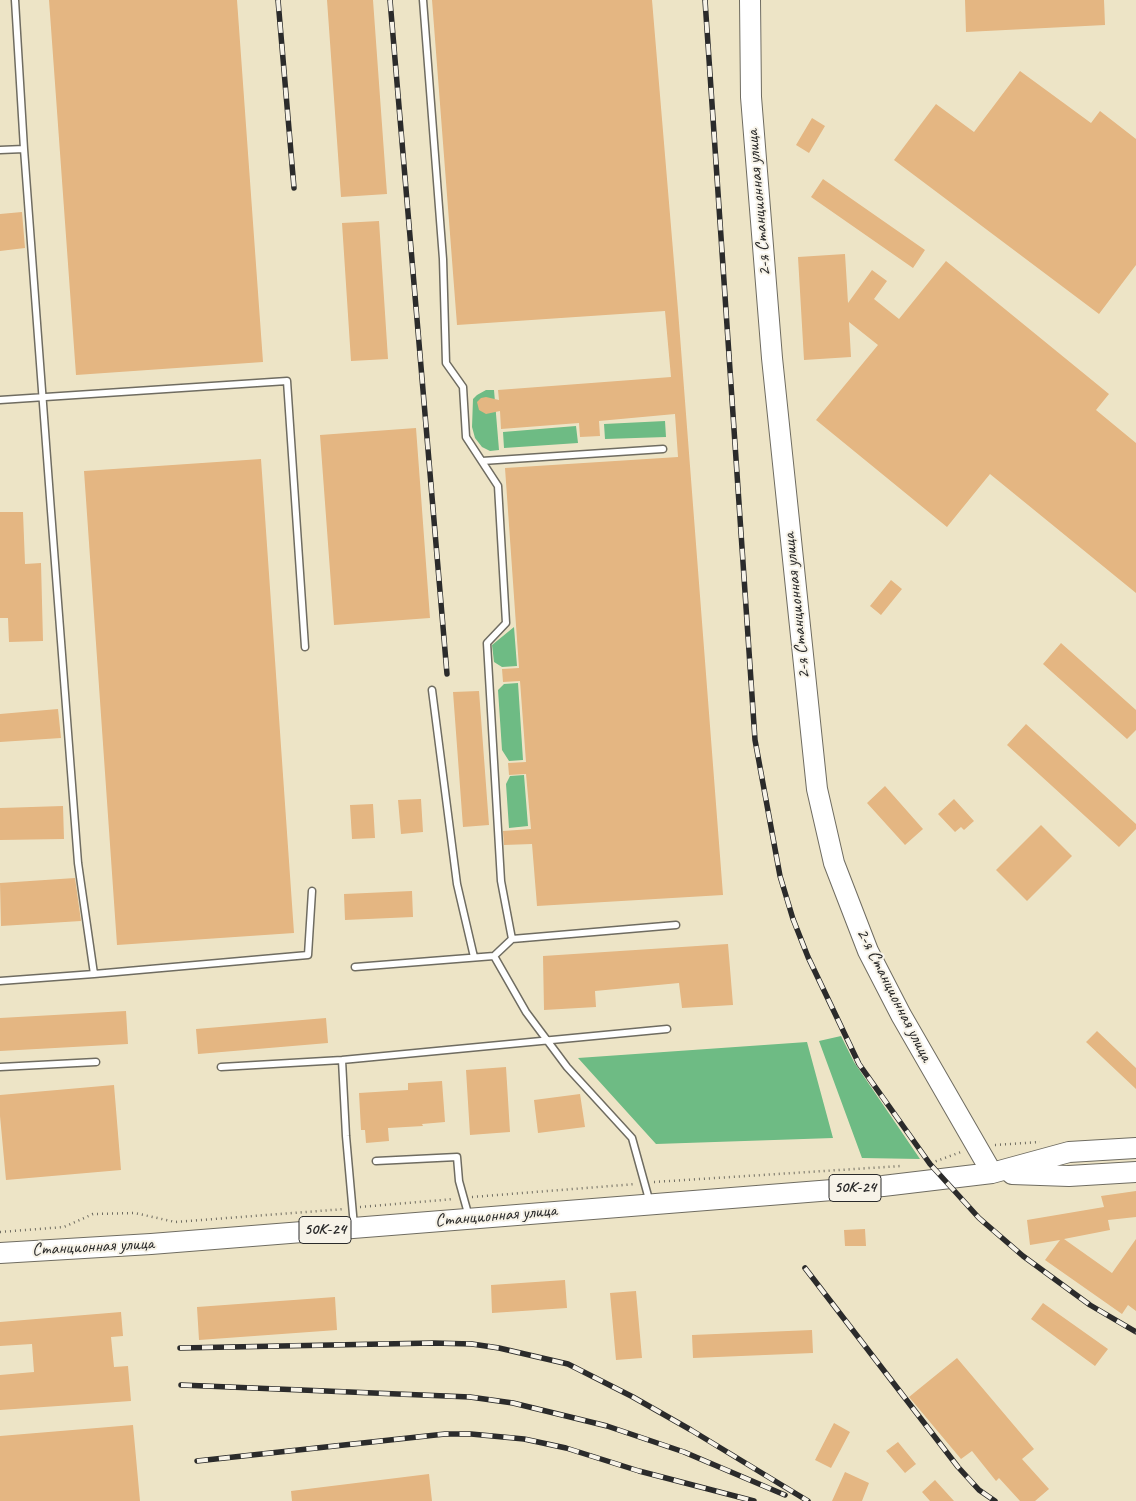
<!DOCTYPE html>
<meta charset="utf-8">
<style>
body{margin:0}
canvas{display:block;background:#ede4c6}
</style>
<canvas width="1136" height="1501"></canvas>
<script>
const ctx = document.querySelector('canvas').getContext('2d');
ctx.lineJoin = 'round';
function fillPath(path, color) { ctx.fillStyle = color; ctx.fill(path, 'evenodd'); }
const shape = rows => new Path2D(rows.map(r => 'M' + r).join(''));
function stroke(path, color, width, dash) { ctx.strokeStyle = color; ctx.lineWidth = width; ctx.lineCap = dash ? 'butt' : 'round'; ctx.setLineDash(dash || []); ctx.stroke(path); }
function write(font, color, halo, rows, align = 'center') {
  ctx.font = font + ' Caveat,sans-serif'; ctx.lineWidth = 4; ctx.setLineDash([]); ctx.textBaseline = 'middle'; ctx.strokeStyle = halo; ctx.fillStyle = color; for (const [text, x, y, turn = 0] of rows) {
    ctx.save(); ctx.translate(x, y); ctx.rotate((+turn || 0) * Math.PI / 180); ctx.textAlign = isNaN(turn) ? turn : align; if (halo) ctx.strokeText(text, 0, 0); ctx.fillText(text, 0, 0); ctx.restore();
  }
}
fillPath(shape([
 [486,390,494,390,499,450,490,451,482,447,475,438,472,427,473,399,477,395],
 [665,421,666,437,605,439,604,424],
 [576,426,578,443,504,448,503,432],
 [514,627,517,666,502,667,494,662,492,645],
 [518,683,523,760,509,761,502,750,498,690,504,684],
 [524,775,528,826,509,828,506,784,510,776],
 [841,1036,854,1062,920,1159,862,1158,819,1041],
 [807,1042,833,1138,656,1144,578,1058]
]), '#6ebb84');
fillPath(shape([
 [49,0,237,0,263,362,76,375],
 [327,0,373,0,387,194,341,197],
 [432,0,652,0,678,310,723,895,537,906,532,844,504,845,503,831,531,829,526,774,509,775,508,763,526,762,520,681,503,682,502,669,519,668,505,468,678,457,675,414,599,421,600,436,580,437,579,423,501,429,500,411,486,414,479,410,477,402,481,398,486,397,499,400,498,390,671,377,665,311,457,325],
 [965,0,1104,0,1105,25,966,32],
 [1020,71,1091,123,1100,111,1136,139,1136,265,1099,314,894,160,936,104,974,132],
 [812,118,825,126,809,153,796,145],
 [823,179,925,250,913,268,811,197],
 [22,212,25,248,0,251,0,214],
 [379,221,388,359,351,361,342,223],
 [845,254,848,303,872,270,887,281,874,299,899,319,946,261,1109,394,1096,410,1136,443,1136,593,990,474,947,527,816,420,878,345,849,322,851,357,804,360,798,257],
 [416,428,430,618,334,625,320,435],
 [261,459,294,933,117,945,84,471],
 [0,512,23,512,25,564,41,563,43,641,9,642,8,618,0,618],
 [891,580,902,589,881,615,870,606],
 [1061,643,1136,710,1136,730,1127,739,1043,664],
 [479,691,489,825,463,827,453,692],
 [58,709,61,738,0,742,0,714],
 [1026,724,1136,824,1136,829,1119,847,1007,745],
 [885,786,923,829,905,845,867,803],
 [421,799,423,832,401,834,398,800],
 [954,799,974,821,964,830,961,827,955,832,938,814],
 [373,804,375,838,352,839,350,805],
 [63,806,64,839,0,840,0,808],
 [1041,825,1072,856,1027,901,996,870],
 [75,878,81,921,1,926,0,883],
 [412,891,413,917,345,920,344,894],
 [728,944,733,1005,682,1008,679,983,595,991,596,1007,544,1010,543,956],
 [126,1011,128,1044,0,1051,0,1018],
 [326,1018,328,1043,198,1054,196,1029],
 [1097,1031,1136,1068,1136,1089,1086,1042],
 [506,1067,510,1132,470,1135,466,1070],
 [442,1081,445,1122,422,1124,423,1126,388,1128,389,1141,366,1143,365,1130,361,1130,359,1093,408,1090,408,1083],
 [114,1085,121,1170,6,1180,0,1116,0,1095],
 [580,1094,585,1127,538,1133,534,1100],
 [1136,1191,1136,1217,1108,1220,1110,1230,1064,1239,1112,1273,1136,1239,1136,1311,1128,1305,1122,1314,1045,1260,1060,1240,1030,1245,1027,1220,1104,1207,1101,1196],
 [865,1229,866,1246,845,1246,844,1230],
 [565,1280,567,1308,492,1313,491,1285],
 [636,1291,642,1358,616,1360,610,1293],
 [335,1297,337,1330,199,1340,197,1307],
 [1043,1303,1108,1349,1095,1366,1031,1319],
 [121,1312,123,1336,111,1337,114,1367,128,1366,131,1401,0,1410,0,1375,34,1372,32,1344,0,1346,0,1322],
 [812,1330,813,1353,693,1358,692,1335],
 [957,1358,1034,1449,1022,1459,1049,1489,1035,1501,1020,1501,999,1478,996,1481,972,1451,961,1459,909,1397],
 [834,1423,850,1432,831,1468,815,1460],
 [133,1425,140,1501,0,1501,0,1436],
 [898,1442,916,1464,905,1473,886,1451],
 [845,1472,869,1483,862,1501,832,1501],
 [429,1474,432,1501,292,1501,291,1491],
 [935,1480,954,1501,930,1501,922,1492]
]), '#e4b682');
const lane = shape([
 [15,0,24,149,51,511,78,863,94,974],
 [423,0,443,259,446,363,463,387,466,437,498,486,506,623,487,643,501,881,512,939],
 [0,150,24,149],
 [0,400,287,381,305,647],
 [482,461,663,449],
 [432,690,457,884,474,957],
 [355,967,494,956],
 [0,981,94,974,308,955,312,891],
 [342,1060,346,1136,354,1226],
 [0,1067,96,1062],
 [221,1067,342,1060,667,1029],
 [376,1161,457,1157,459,1181,469,1217],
 [650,1203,632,1138,567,1067,526,1012,494,956,512,939,676,925]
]);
const primary = shape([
 [750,0,751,97,772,358,817,789,834,863,868,951,901,1015,992,1173],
 [1012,1174,1069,1176,1136,1172],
 [0,1253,151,1244,883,1186,992,1173,1069,1152,1136,1148]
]);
stroke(lane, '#6f6c61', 9);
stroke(primary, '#6f6c61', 22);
stroke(shape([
 [995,1145,1040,1142],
 [931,1163,961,1152],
 [654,1182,901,1166],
 [472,1197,636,1184],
 [360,1207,454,1199],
 [0,1232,64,1227,93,1214,135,1213,175,1222,345,1209]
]), '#6f6c61', 2.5, [1, 4]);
stroke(lane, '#fff', 6);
stroke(primary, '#fff', 20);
const rail = shape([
 [278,0,294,188],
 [390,0,447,674],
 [705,0,755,740,780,876,793,919,808,957,859,1064,930,1164,979,1218,1023,1256,1090,1305,1136,1332],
 [805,1268,958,1467,979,1490,995,1501],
 [180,1348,433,1343,472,1344,499,1348,568,1364,633,1397,691,1430,808,1501],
 [181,1385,470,1397,513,1403,607,1426,684,1452,785,1495],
 [197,1461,445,1434,471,1434,524,1439,566,1448,639,1471,754,1501]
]);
stroke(rail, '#2b2b2b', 5.5);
stroke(rail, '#f7f3e8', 4, [11]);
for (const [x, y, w] of [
 [855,1188,52],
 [325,1230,52]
]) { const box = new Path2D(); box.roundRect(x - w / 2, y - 13.5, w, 27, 4); ctx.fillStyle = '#f7f3e8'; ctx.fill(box); stroke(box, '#2b2b2b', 1); }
write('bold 16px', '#2b2b2b', null, [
 ["50К-24",855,1188],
 ["50К-24",325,1230]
]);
write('18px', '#2b2b2b', '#f7f3e8', [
 ["2-я Станционная улица",759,203,-95],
 ["2-я Станционная улица",797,606,-96],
 ["2-я Станционная улица",894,995,63],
 ["Станционная улица",496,1216,-5],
 ["Станционная улица",93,1247,-3]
]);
</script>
